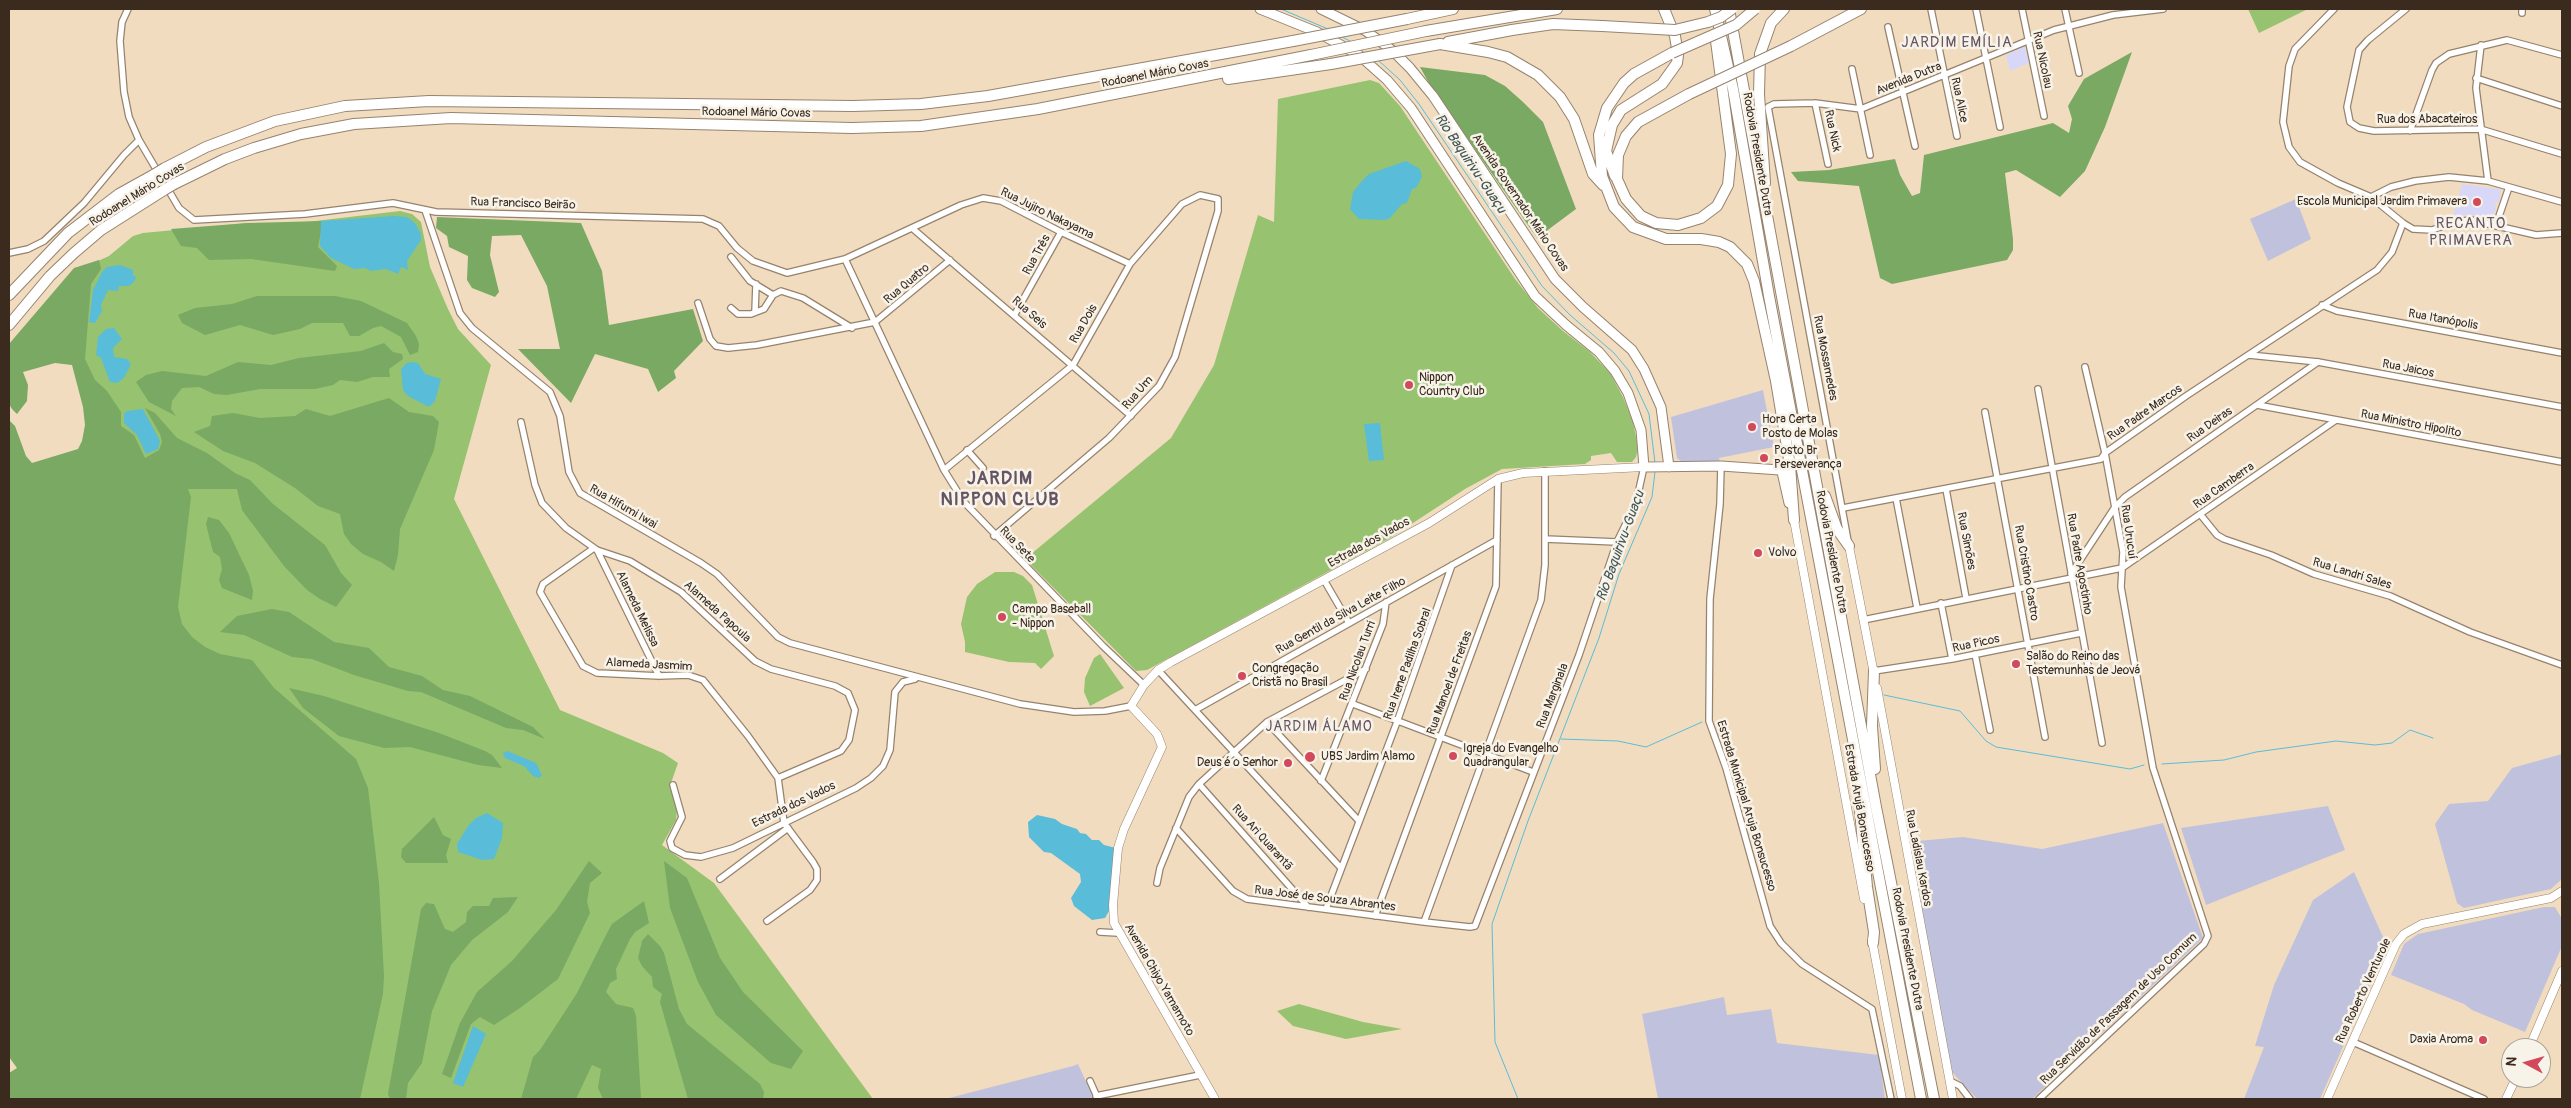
<!DOCTYPE html>
<meta charset="utf-8">
<style>
body{margin:0}
#map{position:relative;width:2571px;height:1108px;overflow:hidden;background:#f2dcbf;font-family:Pangolin,sans-serif}
canvas{display:block}
.frame{position:absolute;inset:0;border:10px solid #3b2a1e;pointer-events:none}
.north{position:absolute;left:2501px;top:1038px;width:50px;height:50px;box-sizing:border-box;background:#f7f3e8;border:1px solid #aca397;border-radius:50%;rotate:276deg;font-size:14px;font-weight:700;line-height:20px;text-align:center;color:#3b2a1e}
.north::after{content:'';display:block;margin:auto;width:18px;height:22px;background:#d1495b;clip-path:polygon(50% 0,100% 100%,50% 72%,0 100%)}
</style>
<div id="map">
<canvas width="2571" height="1108"></canvas>
<div class="frame"></div>
<div class="north">N</div>
</div>
<script>
const ctx = document.querySelector('canvas').getContext('2d');
ctx.lineJoin = 'round';
function fillPath(path, color) { ctx.fillStyle = color; ctx.fill(path, 'evenodd'); }
const shape = rows => new Path2D(rows.map(r => 'M' + r).join(''));
function stroke(path, color, width, dash) { ctx.strokeStyle = color; ctx.lineWidth = width; ctx.lineCap = dash ? 'butt' : 'round'; ctx.setLineDash(dash || []); ctx.stroke(path); }
function write(font, color, halo, rows, align = 'center') {
  ctx.font = font + ' Pangolin,sans-serif'; ctx.lineWidth = 5; ctx.setLineDash([]); ctx.textBaseline = 'middle'; ctx.strokeStyle = halo; ctx.fillStyle = color; for (const [text, x, y, turn = 0] of rows) {
    ctx.save(); ctx.translate(x, y); ctx.rotate((+turn || 0) * Math.PI / 180); ctx.textAlign = isNaN(turn) ? turn : align; if (halo) ctx.strokeText(text, 0, 0); ctx.fillText(text, 0, 0); ctx.restore();
  }
}
fillPath(shape([
 [2025,46,2029,63,2010,71,2006,55],
 [2462,184,2499,189,2501,191,2499,202,2495,202,2496,210,2493,216,2490,217,2465,215,2452,219]
]), '#d9d7f8');
fillPath(shape([
 [2296,199,2311,239,2268,261,2250,219],
 [1763,390,1774,447,1719,458,1720,462,1682,462,1677,458,1671,417],
 [2562,754,2562,879,2551,889,2464,908,2457,903,2435,824,2449,804,2488,801,2512,768],
 [2328,806,2345,850,2206,905,2181,828],
 [2163,823,2203,938,2032,1099,1977,1099,1950,1070,1906,842,1963,837,2042,849],
 [2354,872,2387,946,2320,1099,2244,1099,2264,1047,2255,1046,2274,985,2313,900],
 [2544,907,2555,907,2562,919,2562,946,2525,1032,2472,1010,2464,1004,2391,975,2404,944,2418,934],
 [1724,997,1727,1015,1771,1009,1777,1043,1879,1055,1885,1099,1658,1099,1642,1014],
 [1078,1064,1094,1099,945,1099,1073,1066]
]), '#c0c2dd');
fillPath(shape([
 [2248,9,2308,9,2259,33],
 [1370,80,1379,83,1400,106,1515,279,1538,308,1563,331,1589,351,1610,373,1623,397,1633,422,1638,448,1636,457,1632,462,1617,462,1611,453,1591,456,1591,460,1585,464,1502,469,1465,489,1390,538,1147,670,1136,671,1025,559,1171,438,1214,365,1258,215,1274,222,1278,99],
 [400,211,412,214,421,222,430,267,448,309,458,329,491,365,454,499,560,710,663,753,678,763,670,786,677,810,676,820,662,845,714,883,873,1099,353,1099,78,354,80,269,109,256,133,236,143,233,248,223,298,223],
 [995,572,1014,572,1023,576,1032,585,1054,656,1041,669,1035,663,1009,662,965,652,965,642,961,624,967,597,977,584],
 [1100,654,1124,688,1090,706,1084,692,1085,678,1094,658],
 [1299,1004,1363,1022,1402,1029,1346,1039,1293,1026,1277,1011]
]), '#97c370');
fillPath(shape([
 [2132,52,2105,127,2085,171,2060,197,2016,170,2005,173,2013,239,2013,250,2007,260,1892,284,1880,278,1859,186,1798,181,1791,172,1829,170,1895,159,1900,175,1912,196,1920,193,1924,155,2053,123,2069,133,2072,119,2068,106,2084,79],
 [1420,67,1485,75,1505,86,1523,102,1543,122,1576,209,1537,238,1430,85],
 [437,217,581,223,602,271,609,325,693,309,703,341,674,371,676,378,658,392,648,369,595,354,571,403,518,349,560,349,547,286,521,235,492,236,490,255,499,292,495,297,472,288,467,280,468,256,449,247,447,236,436,228],
 [323,221,318,247,337,266,335,271,251,259,209,260,197,248,181,246,171,229,248,223],
 [99,260,101,269,91,284,85,359,95,380,107,391,121,412,121,426,134,435,145,458,159,450,162,442,160,434,145,408,155,413,177,438,207,453,235,473,250,480,273,504,325,545,341,573,352,585,336,607,320,599,307,590,284,566,242,510,237,489,188,489,191,497,178,607,182,624,192,637,205,647,220,654,252,660,274,688,356,759,368,788,379,883,384,976,383,994,360,1099,9,1099,9,1073,17,1068,9,1057,9,420,15,426,26,456,32,463,78,449,82,441,85,425,83,407,72,365,55,363,23,372,28,385,27,401,17,414,12,409,9,404,9,344,74,268],
 [257,296,335,296,361,301,407,323,416,336,419,344,418,352,410,355,401,337,381,326,373,328,359,336,350,336,343,323,312,323,300,329,273,335,240,325,205,335,182,323,178,315,195,308,232,304],
 [384,343,393,352,402,354,403,359,389,369,390,377,373,377,357,382,340,380,333,385,315,389,260,389,227,395,214,394,199,387,182,388,172,401,171,409,176,416,149,402,136,382,146,375,162,371,206,376,238,362,271,365,299,358,361,351],
 [389,398,409,412,433,416,439,422,434,450,400,529,398,555,394,571,381,562,363,554,351,544,344,534,340,514,318,506,295,488,255,463,223,451,194,432,210,426,212,416,233,413,260,418,295,416,306,409,330,416],
 [208,517,219,520,229,533,249,575,253,591,252,600,222,588,219,580,222,569,220,557,213,552,206,524],
 [272,609,289,612,334,642,369,648,389,667,422,676,443,690,470,696,533,727,545,739,523,730,506,728,421,692,408,691,354,675,312,659,292,657,244,635,220,632,237,616],
 [289,688,324,696,439,733,485,751,492,755,502,768,478,765,410,747,384,748,339,736,303,708],
 [434,817,443,835,451,839,446,855,448,863,406,863,401,857,402,849],
 [589,861,602,873,590,883,587,902,590,913,558,979,520,1008,494,1025,480,1017,471,1024,451,1078,442,1074,460,1023,477,992,512,961,556,910],
 [664,861,687,878,720,958,743,992,803,1051,791,1069,771,1063,716,1015,698,982,670,908],
 [518,897,508,912,472,940,451,965,432,1011,422,1063,408,1083,406,1099,390,1099,388,1094,421,909,426,903,434,904,445,929,453,932,466,922,467,912,473,906,489,906,493,898],
 [644,901,649,923,635,932,630,939,616,969,617,979,610,983,606,992,616,1004,633,1008,636,1016,641,1099,603,1099,598,1088,601,1069,592,1065,576,1099,521,1099,533,1057,540,1050,577,993,607,933,612,924],
 [648,934,660,946,664,953,679,1009,687,1024,760,1084,764,1092,763,1099,688,1099,660,1002,662,994,653,987,652,977,642,966,638,958,642,941]
]), '#79a962');
fillPath(shape([
 [1406,161,1420,169,1422,177,1416,188,1412,189,1407,203,1402,204,1390,218,1385,220,1359,219,1350,209,1353,192,1361,182,1369,174],
 [394,216,407,217,415,223,421,234,421,240,407,261,408,270,401,267,398,274,386,269,371,271,365,268,354,269,331,258,320,246,321,221],
 [120,265,133,270,133,275,136,277,135,281,129,286,119,286,118,291,108,290,101,305,102,311,95,323,89,322,93,290,102,272,107,267],
 [114,328,122,339,113,348,114,357,127,359,131,364,124,378,117,383,110,382,101,358,96,355,98,337,106,329],
 [413,362,418,363,425,374,441,379,435,401,429,407,408,396,403,390,401,369,407,363],
 [143,409,160,441,158,449,146,454,137,435,124,423,124,414,127,411],
 [1380,423,1384,460,1369,461,1364,424],
 [507,751,536,763,542,775,539,778,533,776,524,766,505,758,503,753],
 [487,813,503,823,502,838,494,859,482,860,458,852,457,844,468,826,476,818],
 [1037,815,1055,819,1062,824,1077,829,1080,833,1086,834,1092,840,1099,840,1104,845,1116,848,1109,911,1105,918,1092,920,1074,906,1071,898,1081,882,1080,874,1051,853,1044,852,1029,837,1028,822],
 [473,1026,486,1034,463,1087,453,1083]
]), '#59bcd8');
stroke(shape([
 [1281,9,1328,29],
 [1342,37,1352,42],
 [1378,60,1400,80,1419,104,1542,286,1570,315,1614,353,1629,371,1649,414,1655,463],
 [1884,695,1960,711,1986,741,1996,747,2130,769,2144,765],
 [1561,739,1618,741,1646,747,1702,722],
 [2162,764,2224,760,2256,752,2336,741,2375,745,2392,743,2410,730,2433,738],
 [1518,1099,1495,1042,1492,924,1528,821,1599,638,1619,574,1652,497,1655,472]
]), '#59bcd8', 1);
const street = shape([
 [128,9,122,22,120,41,124,92,129,117,139,140,179,208,194,220,305,214,393,203,436,212,703,219,719,226,737,248,753,261,787,273,845,259,961,205,983,198,1001,201,1061,232,1130,264],
 [1931,9,1957,136],
 [1976,9,2000,127],
 [2022,9,2044,116],
 [2065,9,2079,73],
 [2334,9,2295,49,2289,66,2283,122,2289,147,2300,162,2338,183,2371,197,2403,223,2413,229,2432,230,2455,222,2471,220,2536,235,2562,233],
 [2406,9,2368,40,2359,50,2347,107,2350,122,2359,128,2374,131,2480,129,2562,154],
 [2522,13,2522,9],
 [1888,27,1915,146],
 [2481,45,2476,88,2488,181],
 [1852,69,1870,155],
 [2476,78,2562,106],
 [1815,103,1828,164],
 [2410,131,2432,70,2436,63,2449,54,2507,40,2562,55],
 [2371,197,2391,187,2415,181,2449,177,2488,181,2562,202],
 [425,210,460,313,472,328,550,392,560,416,569,472,580,493,701,563,717,574,778,637,790,643,1020,704,1074,712,1105,711,1131,706],
 [2496,225,2509,187],
 [912,228,1131,416],
 [9,253,28,249,44,241,84,203,124,155,139,140],
 [731,257,750,281,773,295],
 [845,259,944,470,964,502,1103,646,1144,685],
 [698,303,710,339,716,346,728,348,757,345,875,322,950,260],
 [2322,305,2337,311,2562,353],
 [731,308,738,314,751,314,764,309,773,295,781,291,803,298,852,328],
 [755,312,756,284],
 [1015,314,1061,232],
 [2249,355,2318,362,2562,407],
 [2038,389,2102,743],
 [2257,405,2562,462],
 [1985,412,2045,737],
 [521,422,535,485,542,503,566,528,597,550,630,561,681,592,755,661,771,669,835,686,848,693,855,710,849,740,841,751,778,778],
 [967,450,983,468],
 [1721,466,1720,504,1710,599,1709,721,1726,768,1770,926,1781,943,1802,964,1872,1009,1891,1099],
 [944,470,1073,365,1130,264,1182,204,1200,195,1218,199,1218,211,1175,357,1159,386,1109,438,994,536],
 [1946,489,1966,598],
 [1896,498,1917,608],
 [1843,508,2101,459,2105,453,2186,396,2377,270,2392,252,2403,223],
 [2200,514,2217,535,2224,539,2271,555,2314,574,2390,596,2470,632,2562,665],
 [1545,539,1617,542],
 [1848,541,1768,107,1774,104,1815,103,1861,109,2054,30,2113,15,2163,9],
 [594,548,543,584,540,592,583,666,597,673,659,676,688,675,703,680,748,736,778,778,784,823,813,862,817,869,817,880,810,890,767,921],
 [597,550,659,676],
 [2071,574,2115,507,2125,497,2318,362],
 [1324,580,1349,623],
 [1941,603,1952,659],
 [1863,620,2122,568,2336,420],
 [1975,654,1990,730],
 [1158,670,1341,868],
 [1874,671,1952,659,2081,633],
 [1353,704,1533,772],
 [1195,710,1497,540],
 [1267,722,1359,821],
 [1321,781,1383,624,1386,602],
 [1199,784,1308,907],
 [673,785,682,817,670,841,672,848,685,855,701,857,733,848,856,788,871,778,883,766,890,750,895,692,903,682,915,679],
 [1176,828,1233,891,1247,899,1424,922,1470,927,1475,926,1579,655,1617,542,1636,503,1644,467],
 [720,879,788,828],
 [1157,883,1160,868,1189,797,1199,784,1267,722,1366,669],
 [1326,909,1397,722,1452,565],
 [1375,916,1496,586,1498,479],
 [1424,922,1541,600,1545,565,1545,471],
 [1100,932,1118,933],
 [2353,1042,2484,1099],
 [1090,1081,1098,1099],
 [1950,1081,1960,1086,1970,1099],
 [1096,1096,1200,1075],
 [2039,1099,2204,944,2208,936,2153,768,2121,587,2123,552,2105,453,2085,367]
]);
const secondary = shape([
 [1794,520,1864,899],
 [1849,546,1874,674],
 [1877,688,1953,1099],
 [1872,940,1902,1099],
 [2529,1048,2562,971],
 [1215,1099,1114,923,1113,905,1118,848,1124,829,1162,747,1157,734,1131,706,1144,685,1158,670,1171,662,1429,523,1498,479,1523,473,1644,467],
 [2327,1099,2396,944,2404,934,2422,924,2551,898,2562,891],
 [2506,1099,2516,1078]
]);
const primary = shape([
 [1260,9,1317,32,1359,55,1387,80,1411,108,1535,296,1566,325,1599,352,1615,371,1628,393,1641,430,1644,467,1721,466,1780,470,1782,472,1789,503],
 [1321,9,1366,31,1393,51,1410,68,1433,96,1555,279,1583,307,1632,350,1644,369,1661,407,1669,467]
]);
const highway = shape([
 [1715,9,1733,89,1769,296,1921,1099],
 [1729,9,1876,807,1934,1099],
 [1407,19,1453,9],
 [1426,31,1557,9],
 [1448,42,1512,30,1553,24,1602,26],
 [1440,44,1488,52,1507,57,1538,75,1560,97,1574,119,1593,174,1603,185],
 [1791,46,1861,9],
 [1672,53,1634,74,1624,83,1607,108,1599,135,1602,176,1614,207,1633,227,1666,239,1701,239,1719,242,1730,247,1747,264,1754,281,1776,381,1790,465,1794,520],
 [1228,79,1331,64],
 [1689,94,1638,122,1626,136,1618,155,1617,179,1626,199,1641,216,1656,223,1678,225,1701,218,1717,206,1728,185,1731,154,1716,41],
 [165,168,206,147,275,121,345,106,429,101,853,106,921,104,988,96,1293,41],
 [1615,176,1606,151,1612,125,1621,110,1662,84,1677,63,1678,55,1675,36,1664,9],
 [1765,183,1759,94,1760,54,1771,23,1784,9],
 [174,184,225,159,254,148,301,134,354,124,451,118,852,128,921,126,1038,109,1311,55],
 [9,295,68,233,119,194,155,174],
 [9,325,50,276,74,253,101,230,164,190],
 [1825,496,1837,529,1849,546],
 [1874,671,1872,726,1875,769],
 [1859,799,1867,887,1874,932,1873,943]
]);
stroke(street, '#96836e', 8);
stroke(secondary, '#96836e', 9);
stroke(primary, '#96836e', 11);
stroke(highway, '#96836e', 12);
stroke(street, '#fff', 5.5);
stroke(secondary, '#fff', 8);
stroke(primary, '#fff', 9);
stroke(highway, '#fff', 10);
const highwayBridge = shape([
 [1602,26,1675,30,1708,22,1721,17,1732,9],
 [1293,41,1407,19],
 [1672,53,1736,25,1755,9],
 [1311,55,1426,31],
 [1331,64,1440,44],
 [1689,94,1791,46],
 [155,174,165,168],
 [164,190,174,184]
]);
stroke(highwayBridge, '#96836e', 12, []);
stroke(highwayBridge, '#fff', 10);
for (const [x, y, r, color] of [
 [2477,202,5,"#d1495b"],
 [1409,385,5,"#d1495b"],
 [1752,427,5,"#d1495b"],
 [1764,458,5,"#d1495b"],
 [1758,553,5,"#d1495b"],
 [1002,617,5,"#d1495b"],
 [2016,664,5,"#d1495b"],
 [1242,676,5,"#d1495b"],
 [1453,756,5,"#d1495b"],
 [1310,757,6,"#d1495b"],
 [1288,763,5,"#d1495b"],
 [2483,1040,5,"#d1495b"]
]) { const dot = new Path2D(); dot.arc(x, y, r, 0, 2 * Math.PI); ctx.fillStyle = color; ctx.fill(dot); stroke(dot, '#f7f3e8', 2); }
write('12px', '#3b2a1e', '#f7f3e8', [
 ["Rua Nicolau",2042,60,78],
 ["Rodoanel Mário Covas",1155,74,-11],
 ["Avenida Dutra",1909,79,-22],
 ["Rua Alice",1959,100,78],
 ["Rodoanel Mário Covas",756,113,1],
 ["Rua dos Abacateiros",2427,120],
 ["Rua Nick",1832,131,78],
 ["Rodovia Presidente Dutra",1757,154,80],
 ["Rodoanel Mário Covas",137,195,-32],
 ["Avenida Governador Mário Covas",1520,203,56],
 ["Rua Francisco Beirão",523,204,2],
 ["Rua Jujiro Nakayama",1047,214,26],
 ["Rua Três",1037,255,-61],
 ["Rua Quatro",907,284,-40],
 ["Rua Seis",1029,313,41],
 ["Rua Itanópolis",2443,320,10],
 ["Rua Dois",1084,324,-60],
 ["Rua Mossamedes",1825,358,79],
 ["Rua Jaicos",2408,369,11],
 ["Rua Um",1138,393,-49],
 ["Rua Padre Marcos",2145,413,-35],
 ["Rua Ministro Hipolito",2411,424,11],
 ["Rua Deiras",2210,425,-35],
 ["Rua Camberra",2224,486,-35],
 ["Rua Hifumi Iwai",623,507,30],
 ["Rua Urucuí",2128,532,82],
 ["Rua Simões",1966,541,79],
 ["Estrada dos Vados",1369,543,-29],
 ["Rua Sete",1017,545,46],
 ["Rodovia Presidente Dutra",1831,552,79],
 ["Rua Padre Agostinho",2079,564,80],
 ["Rua Cristino Castro",2026,573,80],
 ["Rua Landri Sales",2352,574,17],
 ["Alameda Melissa",637,609,64],
 ["Alameda Papoula",717,612,42],
 ["Rua Gentil da Silva Leite Filho",1341,616,-29],
 ["Rua Picos",1976,644,-12],
 ["Rua Nicolau Turri",1358,661,-70],
 ["Rua Irene Padilha Sobral",1408,664,-70],
 ["Alameda Jasmim",649,665,3],
 ["Rua Manoel de Freitas",1450,683,-70],
 ["Rua Marginala",1553,696,-69],
 ["Estrada dos Vados",794,805,-26],
 ["Estrada Municipal Aruja Bonsucesso",1746,806,73],
 ["Estrada Arujá Bonsucesso",1859,808,80],
 ["Rua Ari Quarantã",1262,838,48],
 ["Rua Ladislau Kardos",1918,858,79],
 ["Rua José de Souza Abrantes",1325,899,7],
 ["Rodovia Presidente Dutra",1907,949,79],
 ["Avenida Chiyo Yamamoto",1159,980,60],
 ["Rua Roberto Venturole",2364,991,-65],
 ["Rua Servidão de Passagem de Uso Comum",2119,1009,-44]
]);
write('12px', '#3b2a1e', '#f7f3e8', [
 ["Escola Municipal Jardim Primavera",2467,202,"right"],
 ["Nippon",1419,378],
 ["Country Club",1419,392],
 ["Hora Certa",1762,420],
 ["Posto de Molas",1762,434],
 ["Posto Br",1774,451],
 ["Perseverança",1774,465],
 ["Volvo",1768,553],
 ["Campo Baseball",1012,610],
 ["- Nippon",1012,624],
 ["Salão do Reino das",2026,657],
 ["Testemunhas de Jeová",2026,671],
 ["Congregação",1252,669],
 ["Cristã no Brasil",1252,683],
 ["Igreja do Evangelho",1463,749],
 ["Quadrangular",1463,763],
 ["UBS Jardim Alamo",1321,757],
 ["Deus é o Senhor",1278,763,"right"],
 ["Daxia Aroma",2473,1040,"right"]
], 'left');
write('italic 14px', '#445656', '#f7f3e8', [
 ["Rio Baquirivu-Guaçu",1470,164,56],
 ["Rio Baquirivu-Guaçu",1621,546,-70]
]);
ctx.letterSpacing = '1px';
write('14px', '#665463', '#f7f3e8', [
 ["JARDIM ÁLAMO",1319,727]
]);
ctx.letterSpacing = '0px';
ctx.letterSpacing = '1px';
write('15px', '#665463', '#f7f3e8', [
 ["JARDIM EMÍLIA",1957,43],
 ["RECANTO",2471,224],
 ["PRIMAVERA",2471,241]
]);
ctx.letterSpacing = '0px';
ctx.letterSpacing = '1px';
write('bold 18px', '#665463', '#f7f3e8', [
 ["JARDIM",1000,479],
 ["NIPPON CLUB",1000,500]
]);
ctx.letterSpacing = '0px';
</script>
